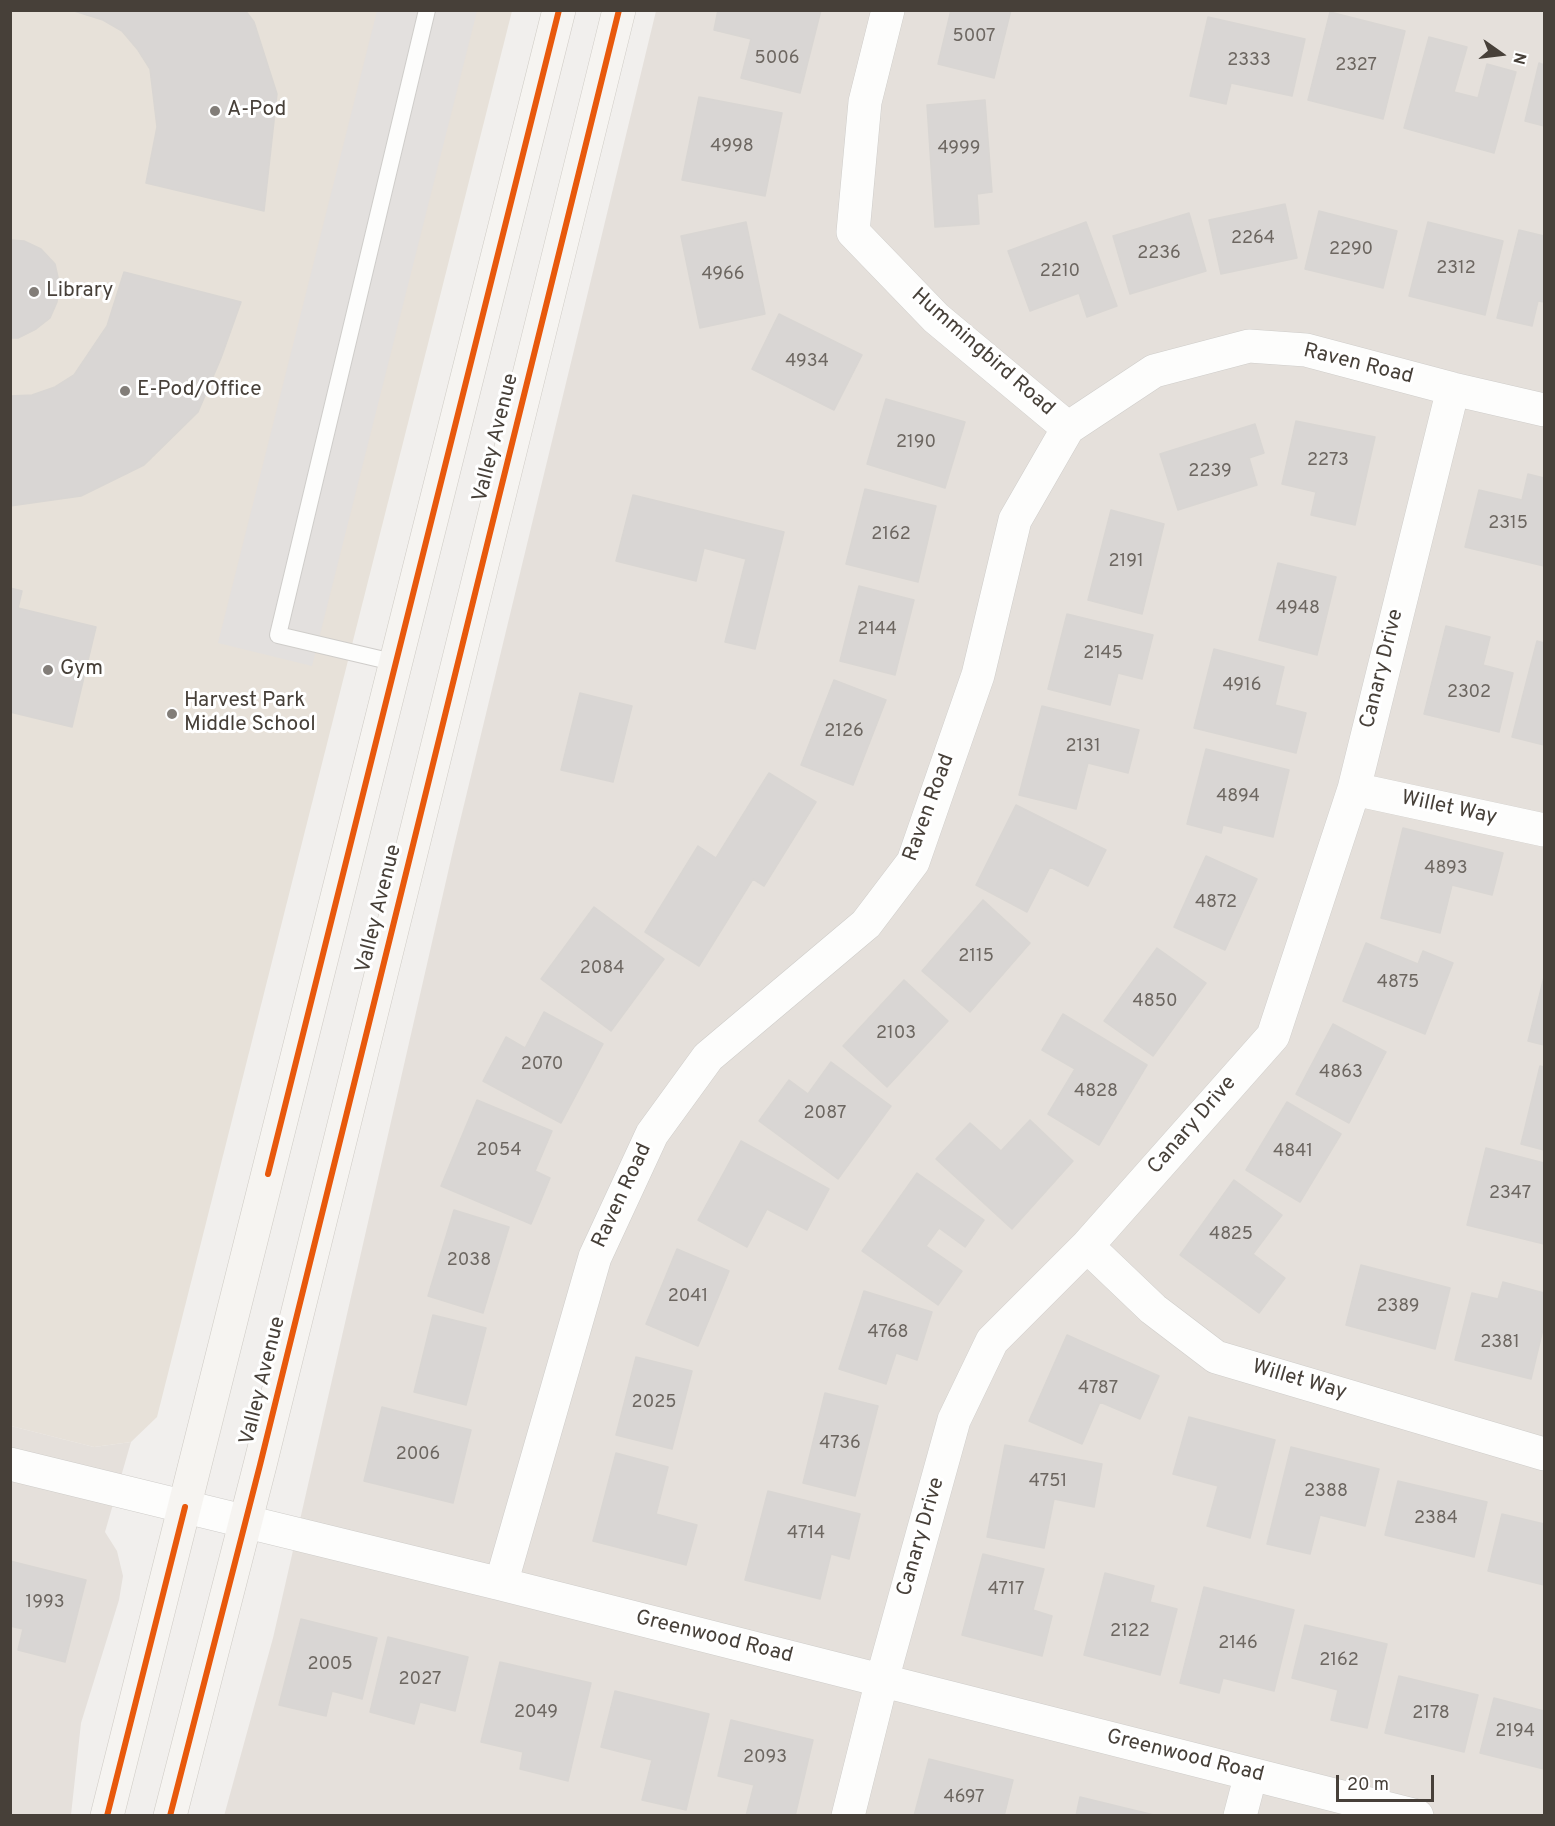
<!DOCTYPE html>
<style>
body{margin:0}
#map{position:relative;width:1555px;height:1826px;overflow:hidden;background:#f1efed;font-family:Overpass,sans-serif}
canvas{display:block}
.frame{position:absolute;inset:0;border:12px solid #474039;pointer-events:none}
.north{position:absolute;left:1471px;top:24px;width:60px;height:60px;-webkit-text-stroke:4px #fff;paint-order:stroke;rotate:104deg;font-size:16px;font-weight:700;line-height:24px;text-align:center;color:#474039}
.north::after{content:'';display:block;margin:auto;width:21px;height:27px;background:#474039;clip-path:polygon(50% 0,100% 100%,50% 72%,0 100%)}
.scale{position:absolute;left:1336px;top:1775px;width:98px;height:27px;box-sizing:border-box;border:3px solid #474039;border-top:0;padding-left:8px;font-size:18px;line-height:21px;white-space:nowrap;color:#474039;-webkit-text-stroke:4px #fff;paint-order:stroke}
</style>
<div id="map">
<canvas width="1555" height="1826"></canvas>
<div class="frame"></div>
<div class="north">N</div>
<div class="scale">20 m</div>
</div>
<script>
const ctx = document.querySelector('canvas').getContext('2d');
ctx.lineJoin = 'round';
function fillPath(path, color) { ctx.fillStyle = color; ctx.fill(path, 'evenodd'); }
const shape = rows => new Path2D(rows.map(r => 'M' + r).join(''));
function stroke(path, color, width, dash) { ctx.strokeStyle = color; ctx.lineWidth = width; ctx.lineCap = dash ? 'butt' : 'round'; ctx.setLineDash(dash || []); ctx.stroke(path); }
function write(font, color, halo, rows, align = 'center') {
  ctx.font = font + ' Overpass,sans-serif'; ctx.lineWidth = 6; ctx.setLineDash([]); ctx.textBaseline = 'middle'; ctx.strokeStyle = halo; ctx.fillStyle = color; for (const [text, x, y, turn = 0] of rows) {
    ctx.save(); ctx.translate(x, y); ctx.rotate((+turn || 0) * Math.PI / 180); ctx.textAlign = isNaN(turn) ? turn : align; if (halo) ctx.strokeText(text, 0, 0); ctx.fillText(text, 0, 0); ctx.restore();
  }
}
fillPath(shape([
 [656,11,1544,11,1544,1815,224,1816,273,1638,454,846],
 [11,1426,94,1447,131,1442,105,1532,117,1551,123,1576,119,1600,81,1723,71,1815,11,1816]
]), '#e5e0db');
fillPath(shape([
 [11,11,512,11,157,1417,131,1442,94,1447,11,1426]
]), '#e7e1d9');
fillPath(shape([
 [377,11,477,11,312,666,218,643]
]), '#e3e0de');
const building = shape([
 [71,10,245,10,254,22,277,94,264,211,146,183,157,127,150,69,138,50,122,31,103,20,71,10],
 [718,10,821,10,800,93,741,78,751,39,714,30,718,10],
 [951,10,1011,10,994,78,938,64,951,10],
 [1330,12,1405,31,1383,119,1308,100,1330,12],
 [1208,17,1305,39,1292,96,1231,83,1226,104,1190,96,1208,17],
 [1429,37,1467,47,1454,92,1478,98,1487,64,1516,72,1494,153,1404,128,1429,37],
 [1539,63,1544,65,1544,126,1525,121,1539,63],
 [699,97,782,113,765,196,682,180,699,97],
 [985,100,992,192,977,194,979,224,935,227,927,105,985,100],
 [1285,204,1297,258,1221,274,1209,220,1285,204],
 [1319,211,1397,231,1383,288,1305,269,1319,211],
 [1189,213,1206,271,1130,294,1113,236,1189,213],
 [746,222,765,314,700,328,681,236,746,222],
 [1086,222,1117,306,1087,317,1079,293,1030,311,1008,251,1086,222],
 [1428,222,1503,241,1485,315,1409,296,1428,222],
 [1519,230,1544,236,1544,302,1538,301,1532,326,1497,318,1519,230],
 [10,240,24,241,41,249,55,264,59,282,57,302,50,318,36,329,18,338,10,338,10,240],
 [124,272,241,302,221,358,198,412,144,465,81,496,10,506,10,396,32,395,55,387,74,375,107,326,124,272],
 [779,314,862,355,834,410,752,369,779,314],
 [886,399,965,422,945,488,867,464,886,399],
 [1296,421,1375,437,1355,525,1311,515,1316,492,1282,484,1296,421],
 [1255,424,1264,453,1249,458,1257,485,1178,510,1160,454,1255,424],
 [1528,474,1544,478,1544,566,1465,547,1479,490,1522,500,1528,474],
 [865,489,936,506,918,582,846,564,865,489],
 [633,495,784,532,755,649,725,642,746,559,704,548,696,581,616,561,633,495],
 [1111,510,1164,524,1142,614,1088,600,1111,510],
 [1278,563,1336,577,1317,655,1259,640,1278,563],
 [859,586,914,600,895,675,840,661,859,586],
 [10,588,22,591,18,608,96,627,72,727,10,712,10,588],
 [1067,614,1153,635,1142,679,1118,673,1110,705,1048,689,1067,614],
 [1446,626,1490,637,1483,665,1513,673,1499,732,1424,714,1446,626],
 [1537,641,1544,643,1544,745,1512,737,1537,641],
 [1214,649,1284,667,1275,705,1306,713,1296,753,1194,728,1214,649],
 [834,680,886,700,853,785,801,765,834,680],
 [580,693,632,706,613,782,561,770,580,693],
 [1042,706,1139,730,1128,773,1088,763,1076,809,1019,795,1042,706],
 [1206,749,1289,770,1273,837,1223,825,1221,833,1187,824,1206,749],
 [769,773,816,802,764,886,753,879,699,966,645,932,698,846,716,858,769,773],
 [1016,805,1106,850,1088,886,1050,867,1027,912,976,885,1016,805],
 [1403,828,1503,853,1492,895,1452,885,1440,933,1381,918,1403,828],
 [1206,856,1257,879,1225,950,1174,927,1206,856],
 [983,900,1030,943,970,1012,922,971,983,900],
 [594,907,664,959,611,1031,541,979,594,907],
 [1366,943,1418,964,1423,951,1453,963,1425,1034,1343,1001,1366,943],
 [1157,948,1206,983,1153,1056,1104,1021,1157,948],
 [1544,977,1544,1045,1528,1041,1544,977],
 [904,980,948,1021,887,1087,843,1046,904,980],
 [544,1012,603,1044,561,1123,483,1081,506,1037,525,1048,544,1012],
 [1063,1014,1147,1065,1099,1145,1048,1114,1075,1069,1042,1050,1063,1014],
 [1333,1024,1386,1052,1349,1123,1296,1094,1333,1024],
 [831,1062,891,1106,838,1179,759,1121,789,1080,808,1094,831,1062],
 [1540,1066,1544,1067,1544,1150,1521,1144,1540,1066],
 [477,1100,552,1131,535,1171,550,1178,531,1224,441,1186,477,1100],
 [1287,1102,1341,1134,1300,1202,1246,1170,1287,1102],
 [1030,1120,1073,1161,1012,1229,936,1159,970,1123,1001,1151,1030,1120],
 [741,1141,829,1189,807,1230,767,1209,747,1247,698,1220,741,1141],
 [1486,1148,1544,1163,1544,1244,1467,1225,1486,1148],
 [917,1173,984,1220,965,1247,939,1228,926,1246,962,1271,938,1305,862,1251,917,1173],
 [1234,1180,1282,1215,1253,1254,1285,1278,1259,1313,1180,1255,1234,1180],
 [454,1210,509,1227,483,1313,428,1296,454,1210],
 [677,1249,729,1271,698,1346,646,1324,677,1249],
 [1361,1265,1450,1288,1435,1349,1346,1325,1361,1265],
 [1503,1282,1544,1293,1544,1325,1531,1379,1455,1360,1472,1293,1498,1299,1503,1282],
 [864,1291,932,1312,917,1360,896,1353,886,1384,839,1369,864,1291],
 [433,1315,486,1328,466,1405,414,1392,433,1315],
 [1067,1335,1159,1376,1140,1419,1100,1402,1082,1444,1029,1421,1067,1335],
 [636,1357,692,1371,672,1449,616,1435,636,1357],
 [825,1393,878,1406,855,1496,803,1483,825,1393],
 [382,1407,471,1430,453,1503,364,1481,382,1407],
 [1189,1417,1275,1440,1250,1538,1207,1526,1218,1486,1173,1474,1189,1417],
 [1005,1445,1102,1464,1094,1507,1054,1499,1044,1548,987,1537,1005,1445],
 [1291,1447,1379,1469,1365,1526,1320,1515,1310,1554,1267,1544,1291,1447],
 [616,1453,668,1467,656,1514,697,1525,686,1565,593,1541,616,1453],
 [1398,1481,1487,1502,1474,1557,1385,1535,1398,1481],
 [768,1491,860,1514,849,1559,831,1554,820,1599,745,1580,768,1491],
 [1502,1514,1544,1524,1544,1585,1488,1571,1502,1514],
 [983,1554,1044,1569,1033,1610,1052,1616,1042,1656,962,1635,983,1554],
 [10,1561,86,1580,65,1662,18,1650,23,1629,10,1626,10,1561],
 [1105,1573,1154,1586,1150,1602,1177,1609,1160,1675,1084,1655,1105,1573],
 [1204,1587,1294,1610,1274,1691,1223,1678,1219,1693,1180,1683,1204,1587],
 [301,1619,377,1638,362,1699,332,1691,326,1716,279,1705,301,1619],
 [1305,1625,1387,1644,1367,1728,1331,1720,1338,1690,1292,1678,1305,1625],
 [388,1637,468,1657,455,1711,420,1702,414,1724,370,1712,388,1637],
 [500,1662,591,1683,568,1781,520,1769,523,1752,481,1742,500,1662],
 [1399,1676,1478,1695,1464,1752,1385,1733,1399,1676],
 [615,1691,709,1714,686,1810,642,1800,652,1760,601,1747,615,1691],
 [1494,1698,1544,1711,1544,1769,1480,1753,1494,1698],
 [731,1720,813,1740,795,1816,746,1816,754,1785,718,1776,731,1720],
 [929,1759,1013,1780,1004,1816,914,1816,929,1759],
 [1080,1797,1158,1816,1076,1816,1080,1797]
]);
fillPath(building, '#d9d6d4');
stroke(building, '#d9d6d3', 1.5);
const lane = shape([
 [397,663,278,635,427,10]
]);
const street = shape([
 [888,10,865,102,853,232,936,318,1068,428],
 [1354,789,1544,830],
 [1087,1246,1153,1309,1216,1357,1544,1454],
 [10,1464,501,1584,1417,1816],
 [501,1584,595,1257,652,1134,708,1057,866,924,913,862,978,675,1015,520,1068,428,1154,371,1249,346,1306,350,1453,389,1544,410],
 [848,1816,882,1680,954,1420,992,1341,1087,1246,1273,1036,1354,789,1453,389],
 [1240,1816,1251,1774]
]);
const secondary = shape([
 [107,1816,559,10],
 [170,1816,260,1465,619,10]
]);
stroke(lane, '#cfcdca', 18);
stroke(street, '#cfcdca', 34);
stroke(secondary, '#cfcbc5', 34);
stroke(lane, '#fdfdfc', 16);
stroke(street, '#fdfdfc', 33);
stroke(secondary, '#f6f4f1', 33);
stroke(shape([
 [268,1174,559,10],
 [107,1816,185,1507],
 [170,1816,260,1465,619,10]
]), '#e8590c', 6);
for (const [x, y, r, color] of [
 [215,111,6,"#827d78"],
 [34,292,6,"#827d78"],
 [125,391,6,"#827d78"],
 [48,670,6,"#827d78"],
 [172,714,6,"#827d78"]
]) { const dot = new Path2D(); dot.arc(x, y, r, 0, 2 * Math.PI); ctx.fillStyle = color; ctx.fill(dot); stroke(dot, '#fff', 2); }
write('18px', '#6d6761', null, [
 ["5007",974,37],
 ["5006",777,59],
 ["2333",1249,61],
 ["2327",1356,66],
 ["4998",732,147],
 ["4999",959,149],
 ["2264",1253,239],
 ["2290",1351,250],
 ["2236",1159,254],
 ["2312",1456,269],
 ["2210",1060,272],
 ["4966",723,275],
 ["4934",807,362],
 ["2190",916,443],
 ["2273",1328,461],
 ["2239",1210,472],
 ["2315",1508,524],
 ["2162",891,535],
 ["2191",1126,562],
 ["4948",1298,609],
 ["2144",877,630],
 ["2145",1103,654],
 ["4916",1242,686],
 ["2302",1469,693],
 ["2126",844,732],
 ["2131",1083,747],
 ["4894",1238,797],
 ["4893",1446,869],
 ["4872",1216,903],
 ["2115",976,957],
 ["2084",602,969],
 ["4875",1398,983],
 ["4850",1155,1002],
 ["2103",896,1034],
 ["2070",542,1065],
 ["4863",1341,1073],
 ["4828",1096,1092],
 ["2087",825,1114],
 ["2054",499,1151],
 ["4841",1293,1152],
 ["2347",1510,1194],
 ["4825",1231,1235],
 ["2038",469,1261],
 ["2041",688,1297],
 ["2389",1398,1307],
 ["4768",888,1333],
 ["2381",1500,1343],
 ["4787",1098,1389],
 ["2025",654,1403],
 ["4736",840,1444],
 ["2006",418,1455],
 ["4751",1048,1482],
 ["2388",1326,1492],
 ["2384",1436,1519],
 ["4714",806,1534],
 ["4717",1006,1590],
 ["1993",45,1603],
 ["2122",1130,1632],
 ["2146",1238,1644],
 ["2162",1339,1661],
 ["2005",330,1665],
 ["2027",420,1680],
 ["2049",536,1713],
 ["2178",1431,1714],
 ["2194",1515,1732],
 ["2093",765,1758],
 ["4697",964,1798]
]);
write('21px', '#474039', '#fff', [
 ["A-Pod",227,111],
 ["Library",46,292],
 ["E-Pod/Office",137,391],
 ["Gym",60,670],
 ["Harvest Park",184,702],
 ["Middle School",184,726]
], 'left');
write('21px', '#474039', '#fff', [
 ["Hummingbird Road",982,353,41],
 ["Raven Road",1358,365,14],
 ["Valley Avenue",497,438,-76],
 ["Canary Drive",1383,669,-76],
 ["Raven Road",930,808,-70],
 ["Willet Way",1449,809,12],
 ["Valley Avenue",380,909,-76],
 ["Canary Drive",1193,1126,-49],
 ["Raven Road",623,1196,-65],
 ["Valley Avenue",264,1381,-76],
 ["Willet Way",1299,1381,16],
 ["Canary Drive",922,1537,-74],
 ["Greenwood Road",714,1638,14],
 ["Greenwood Road",1185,1757,14]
]);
</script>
